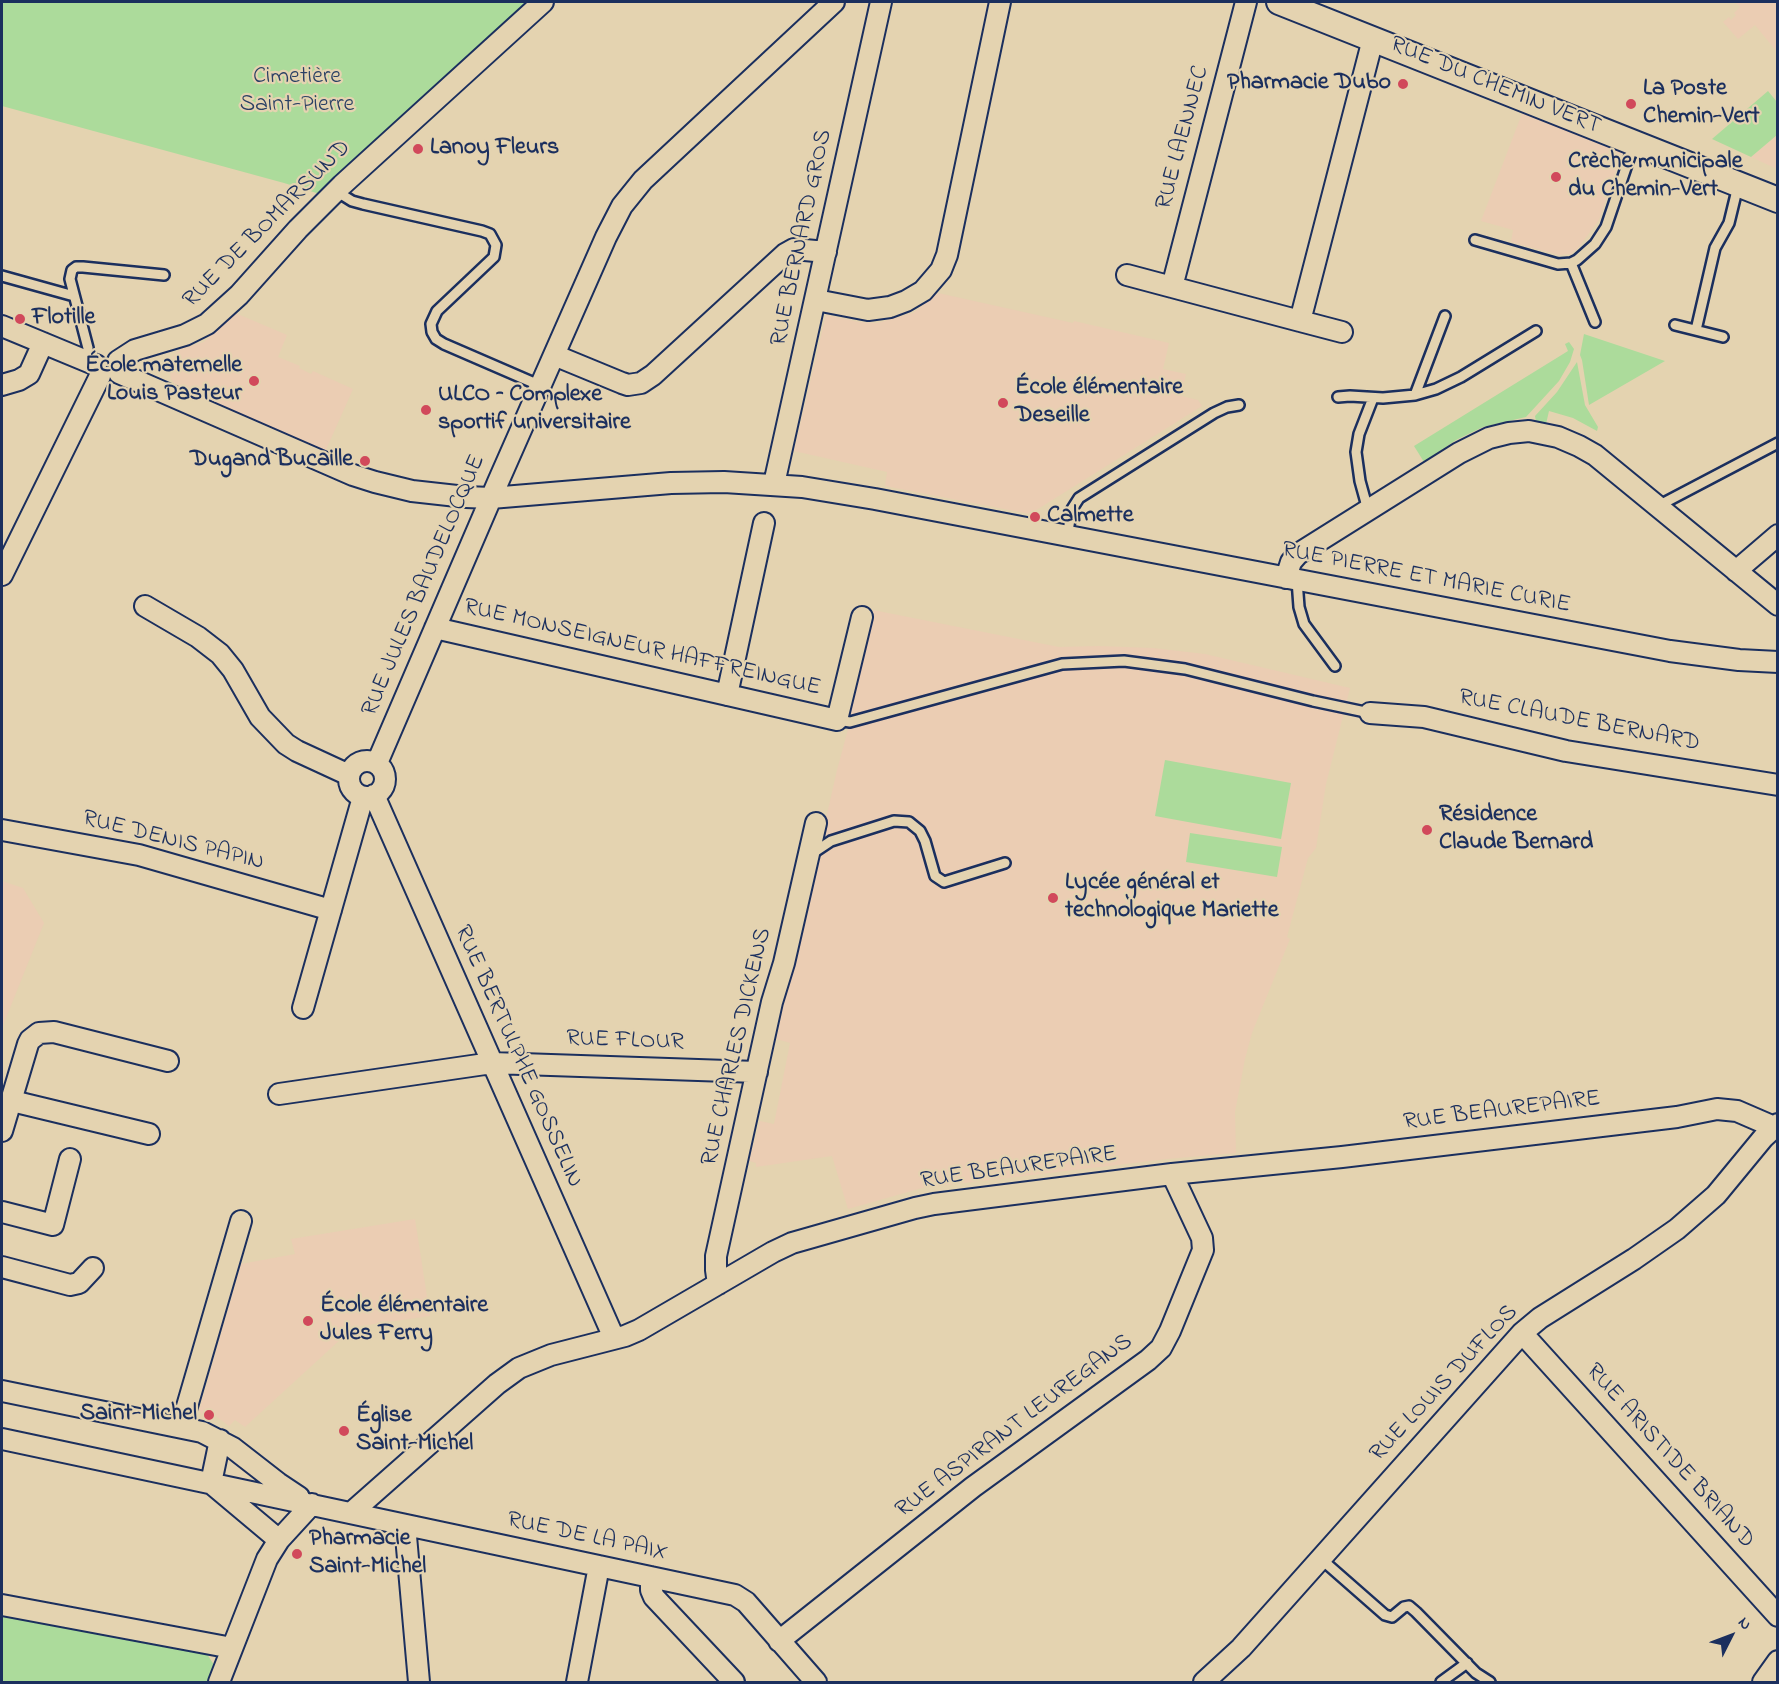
<!DOCTYPE html>
<meta charset="utf-8">
<style>
body{margin:0}
#map{position:relative;width:1779px;height:1684px;overflow:hidden;background:#e4d3b0;font-family:"Indie Flower",sans-serif}
canvas{display:block}
.frame{position:absolute;inset:0;border:3px solid #1b2f5e;pointer-events:none}
.north{position:absolute;left:1701px;top:1606px;width:60px;height:60px;-webkit-text-stroke:4px #e4d3b0;paint-order:stroke;rotate:48deg;font-size:16px;font-weight:700;line-height:24px;text-align:center;color:#1b2f5e}
.north::after{content:'';display:block;margin:auto;width:21px;height:27px;background:#1b2f5e;clip-path:polygon(50% 0,100% 100%,50% 72%,0 100%)}
</style>
<div id="map">
<canvas width="1779" height="1684"></canvas>
<div class="frame"></div>
<div class="north">N</div>
</div>
<script>
const ctx = document.querySelector('canvas').getContext('2d');
ctx.lineJoin = 'round';
function fillPath(path, color) { ctx.fillStyle = color; ctx.fill(path, 'evenodd'); }
const shape = rows => new Path2D(rows.map(r => 'M' + r).join(''));
function stroke(path, color, width, dash) { ctx.strokeStyle = color; ctx.lineWidth = width; ctx.lineCap = dash ? 'butt' : 'round'; ctx.setLineDash(dash || []); ctx.stroke(path); }
function write(font, color, halo, rows, align = 'center') {
  ctx.font = font + ' "Indie Flower",sans-serif'; ctx.lineWidth = 4.5; ctx.setLineDash([]); ctx.textBaseline = 'middle'; ctx.strokeStyle = halo; ctx.fillStyle = color; for (const [text, x, y, turn = 0] of rows) {
    ctx.save(); ctx.translate(x, y); ctx.rotate((+turn || 0) * Math.PI / 180); ctx.textAlign = isNaN(turn) ? turn : align; if (halo) ctx.strokeText(text, 0, 0); ctx.fillText(text, 0, 0); ctx.restore();
  }
}
fillPath(shape([
 [1735,2,1777,2,1777,52,1755,25,1738,39,1723,22,1729,17,1731,20,1736,15,1734,13,1740,7],
 [1523,111,1623,150,1599,220,1578,248,1571,254,1559,255,1511,242,1513,230,1481,221],
 [1777,135,1777,169,1751,157],
 [938,293,1073,323,1074,321,1169,343,1163,369,1186,374,1181,396,1198,400,1202,406,1030,514,885,486,887,472,794,451,826,315,859,322,877,323,913,313],
 [233,312,287,335,278,357,300,366,299,368,311,374,313,371,353,389,325,452,181,390,175,385,171,379,169,365,174,355,181,349,204,342],
 [873,610,1059,647,1098,646,1153,648,1205,654,1350,688,1326,784,1316,848,1308,858,1287,937,1290,939,1252,1033,1245,1059,1235,1112,1236,1153,1167,1159,922,1188,848,1209,832,1156,756,1167,756,1163,749,1161,760,1121,774,1124,790,1043,776,1039,837,770,850,722,851,706],
 [2,881,23,888,44,923,2,1028],
 [415,1219,430,1316,354,1327,245,1427,235,1420,229,1426,213,1414,202,1414,199,1411,241,1264,295,1254,291,1239]
]), '#ebcdb3');
fillPath(shape([
 [2,2,530,2,323,195,284,183,2,106],
 [1768,91,1777,102,1777,135,1751,157,1712,139],
 [1584,334,1665,361,1589,405,1582,360,1580,355],
 [1569,342,1574,349,1570,362,1559,381,1526,417,1483,427,1456,440,1424,462,1414,446,1568,351,1565,344],
 [1577,362,1585,405,1598,427,1597,431,1573,418,1549,411,1546,424,1536,422,1535,416,1557,392],
 [1165,760,1291,783,1281,839,1155,816],
 [1190,833,1282,847,1277,877,1186,862],
 [2,1616,207,1654,214,1665,207,1682,2,1682]
]), '#acdb9b');
const service = shape([
 [336,191,352,201,363,204,482,231,490,234,496,245,494,257,437,311,431,324,432,332,436,339,444,344,541,386],
 [1475,240,1558,264,1571,263,1577,260,1595,244,1606,227,1634,144],
 [1571,263,1595,322],
 [2,276,74,296],
 [1675,325,1723,337],
 [1696,330,1715,248,1729,223,1738,186],
 [87,361,88,348,70,279,72,270,76,267,83,267,164,275],
 [1415,395,1436,389,1461,377,1536,331],
 [1338,397,1350,396,1383,398,1415,395,1445,316],
 [1658,506,1778,443],
 [1368,510,1360,481,1356,452,1359,434,1373,398],
 [1067,536,1072,509,1079,498,1214,413,1227,407,1239,405],
 [1297,580,1299,607,1304,624,1335,666],
 [837,720,850,722,1062,664,1124,661,1185,669,1313,701,1370,713],
 [810,855,831,841,894,821,909,822,920,831,925,841,935,876,944,882,1005,863],
 [1320,1558,1385,1615,1392,1617,1404,1607,1409,1606,1416,1612,1476,1673,1490,1682],
 [1441,1682,1467,1663]
]);
const minor = shape([
 [1246,2,1172,287,1300,321,1373,39],
 [1127,275,1172,287],
 [816,300,868,310,890,307,906,301,923,291,941,270,947,255,1000,2],
 [1300,321,1342,332],
 [2,326,96,365],
 [554,355,622,383,628,385,641,383,653,375,785,254,794,249,826,252],
 [118,361,135,350,185,335,207,324,239,295,298,229,342,185,543,2],
 [119,373,353,475,375,482,412,491,466,497,491,498,671,483,724,482,802,487,875,499,1670,651,1739,660,1778,662],
 [2,385,19,380,29,374,43,343],
 [774,484,881,2],
 [1736,571,1778,535],
 [2,575,100,376],
 [1286,578,1291,562,1298,554,1459,453,1489,438,1509,433,1529,431,1558,437,1579,446,1595,455,1778,605],
 [145,606,198,637,220,654,233,670,260,717,286,744,297,751,349,775],
 [435,628,837,720,862,617],
 [727,695,764,523],
 [1370,713,1424,717,1566,751,1778,785],
 '349 779a18 18 0 1 1 36 0a18 18 0 1 1-36 0Z',
 [377,763,498,482,606,237,622,206,643,180,834,2],
 [374,795,614,1338],
 [2,830,139,855,331,910],
 [303,1008,363,797],
 [279,1094,492,1063,757,1072],
 [12,1101,149,1134],
 [2,1131,28,1044,30,1040,39,1033,54,1032,168,1061],
 [2,1212,53,1225,70,1159],
 [2,1267,70,1285,79,1283,93,1268],
 [718,1284,716,1270,716,1256,772,1002,784,963,816,823],
 [1522,1333,1778,1616],
 [2,1391,202,1432,233,1448,278,1483,299,1497],
 [181,1427,241,1221],
 [2,1439,735,1595,746,1602,816,1682],
 [220,1440,211,1483,279,1540],
 [351,1513,497,1384,519,1368,551,1355,625,1336,639,1330,773,1252,792,1243,915,1208,934,1204,1172,1174,1342,1157,1677,1117,1717,1109,1737,1111,1774,1127],
 [405,1525,419,1682],
 [651,1577,651,1590,654,1597,734,1682],
 [2,1605,232,1648],
 [779,1641,973,1487,1148,1360,1161,1348,1170,1331,1203,1250,1202,1238,1172,1174],
 [219,1682,267,1559,279,1540,312,1504],
 [577,1682,599,1566],
 [1204,1682,1241,1648,1522,1333,1540,1318,1634,1259,1677,1229,1716,1195,1763,1138,1778,1124],
 [1763,1682,1778,1661]
]);
const tertiary = shape([
 [1279,2,1778,200]
]);
stroke(service, '#1b2f5e', 14);
stroke(minor, '#1b2f5e', 24);
stroke(tertiary, '#1b2f5e', 28);
stroke(service, '#e4d3b0', 9);
stroke(minor, '#e4d3b0', 20);
stroke(tertiary, '#e4d3b0', 24);
for (const [x, y, r, color] of [
 [1403,84,6,"#d1495b"],
 [1631,104,6,"#d1495b"],
 [418,149,6,"#d1495b"],
 [1556,177,6,"#d1495b"],
 [20,319,6,"#d1495b"],
 [254,381,6,"#d1495b"],
 [1003,403,6,"#d1495b"],
 [426,410,6,"#d1495b"],
 [365,461,6,"#d1495b"],
 [1035,517,6,"#d1495b"],
 [1427,830,6,"#d1495b"],
 [1053,898,6,"#d1495b"],
 [308,1321,6,"#d1495b"],
 [209,1415,6,"#d1495b"],
 [344,1431,6,"#d1495b"],
 [297,1554,6,"#d1495b"]
]) { const dot = new Path2D(); dot.arc(x, y, r, 0, 2 * Math.PI); ctx.fillStyle = color; ctx.fill(dot); stroke(dot, '#e4d3b0', 2); }
write('24px', '#2a4064', '#e4d3b0', [
 ["Cimetière",297,78],
 ["Saint-Pierre",297,106]
]);
write('bold 24px', '#1b2f5e', '#e4d3b0', [
 ["Pharmacie Dubo",1391,84,"right"],
 ["La Poste",1643,90],
 ["Chemin-Vert",1643,118],
 ["Lanoy Fleurs",430,149],
 ["Crèche municipale",1568,163],
 ["du Chemin-Vert",1568,191],
 ["Flotille",32,319],
 ["École maternelle",242,367,"right"],
 ["Louis Pasteur",242,395,"right"],
 ["École élémentaire",1015,389],
 ["Deseille",1015,417],
 ["ULCO – Complexe",438,396],
 ["sportif universitaire",438,424],
 ["Dugand Bucaille",353,461,"right"],
 ["Calmette",1047,517],
 ["Résidence",1439,816],
 ["Claude Bernard",1439,844],
 ["Lycée général et",1065,884],
 ["technologique Mariette",1065,912],
 ["École élémentaire",320,1307],
 ["Jules Ferry",320,1335],
 ["Saint-Michel",197,1415,"right"],
 ["Église",356,1417],
 ["Saint-Michel",356,1445],
 ["Pharmacie",309,1540],
 ["Saint-Michel",309,1568]
], 'left');
write('24px', '#1b2f5e', '#e4d3b0', [
 ["RUE DU CHEMIN VERT",1495,87,22],
 ["RUE LAENNEC",1184,138,-75],
 ["RUE DE BOMARSUND",268,225,-45],
 ["RUE BERNARD GROS",803,238,-78],
 ["RUE PIERRE ET MARIE CURIE",1426,579,11],
 ["RUE JULES BAUDELOCQUE",425,586,-67],
 ["RUE MONSEIGNEUR HAFFREINGUE",642,649,13],
 ["RUE CLAUDE BERNARD",1579,722,11],
 ["RUE DENIS PAPIN",173,842,14],
 ["RUE FLOUR",625,1042,2],
 ["RUE CHARLES DICKENS",738,1047,-77],
 ["RUE BERTULPHE GOSSELIN",517,1057,66],
 ["RUE BEAUREPAIRE",1502,1112,-7],
 ["RUE BEAUREPAIRE",1019,1169,-8],
 ["RUE LOUIS DUFLOS",1445,1384,-47],
 ["RUE ASPIRANT LEUREGANS",1015,1427,-37],
 ["RUE ARISTIDE BRIAND",1669,1457,48],
 ["RUE DE LA PAIX",587,1538,12]
]);
</script>
